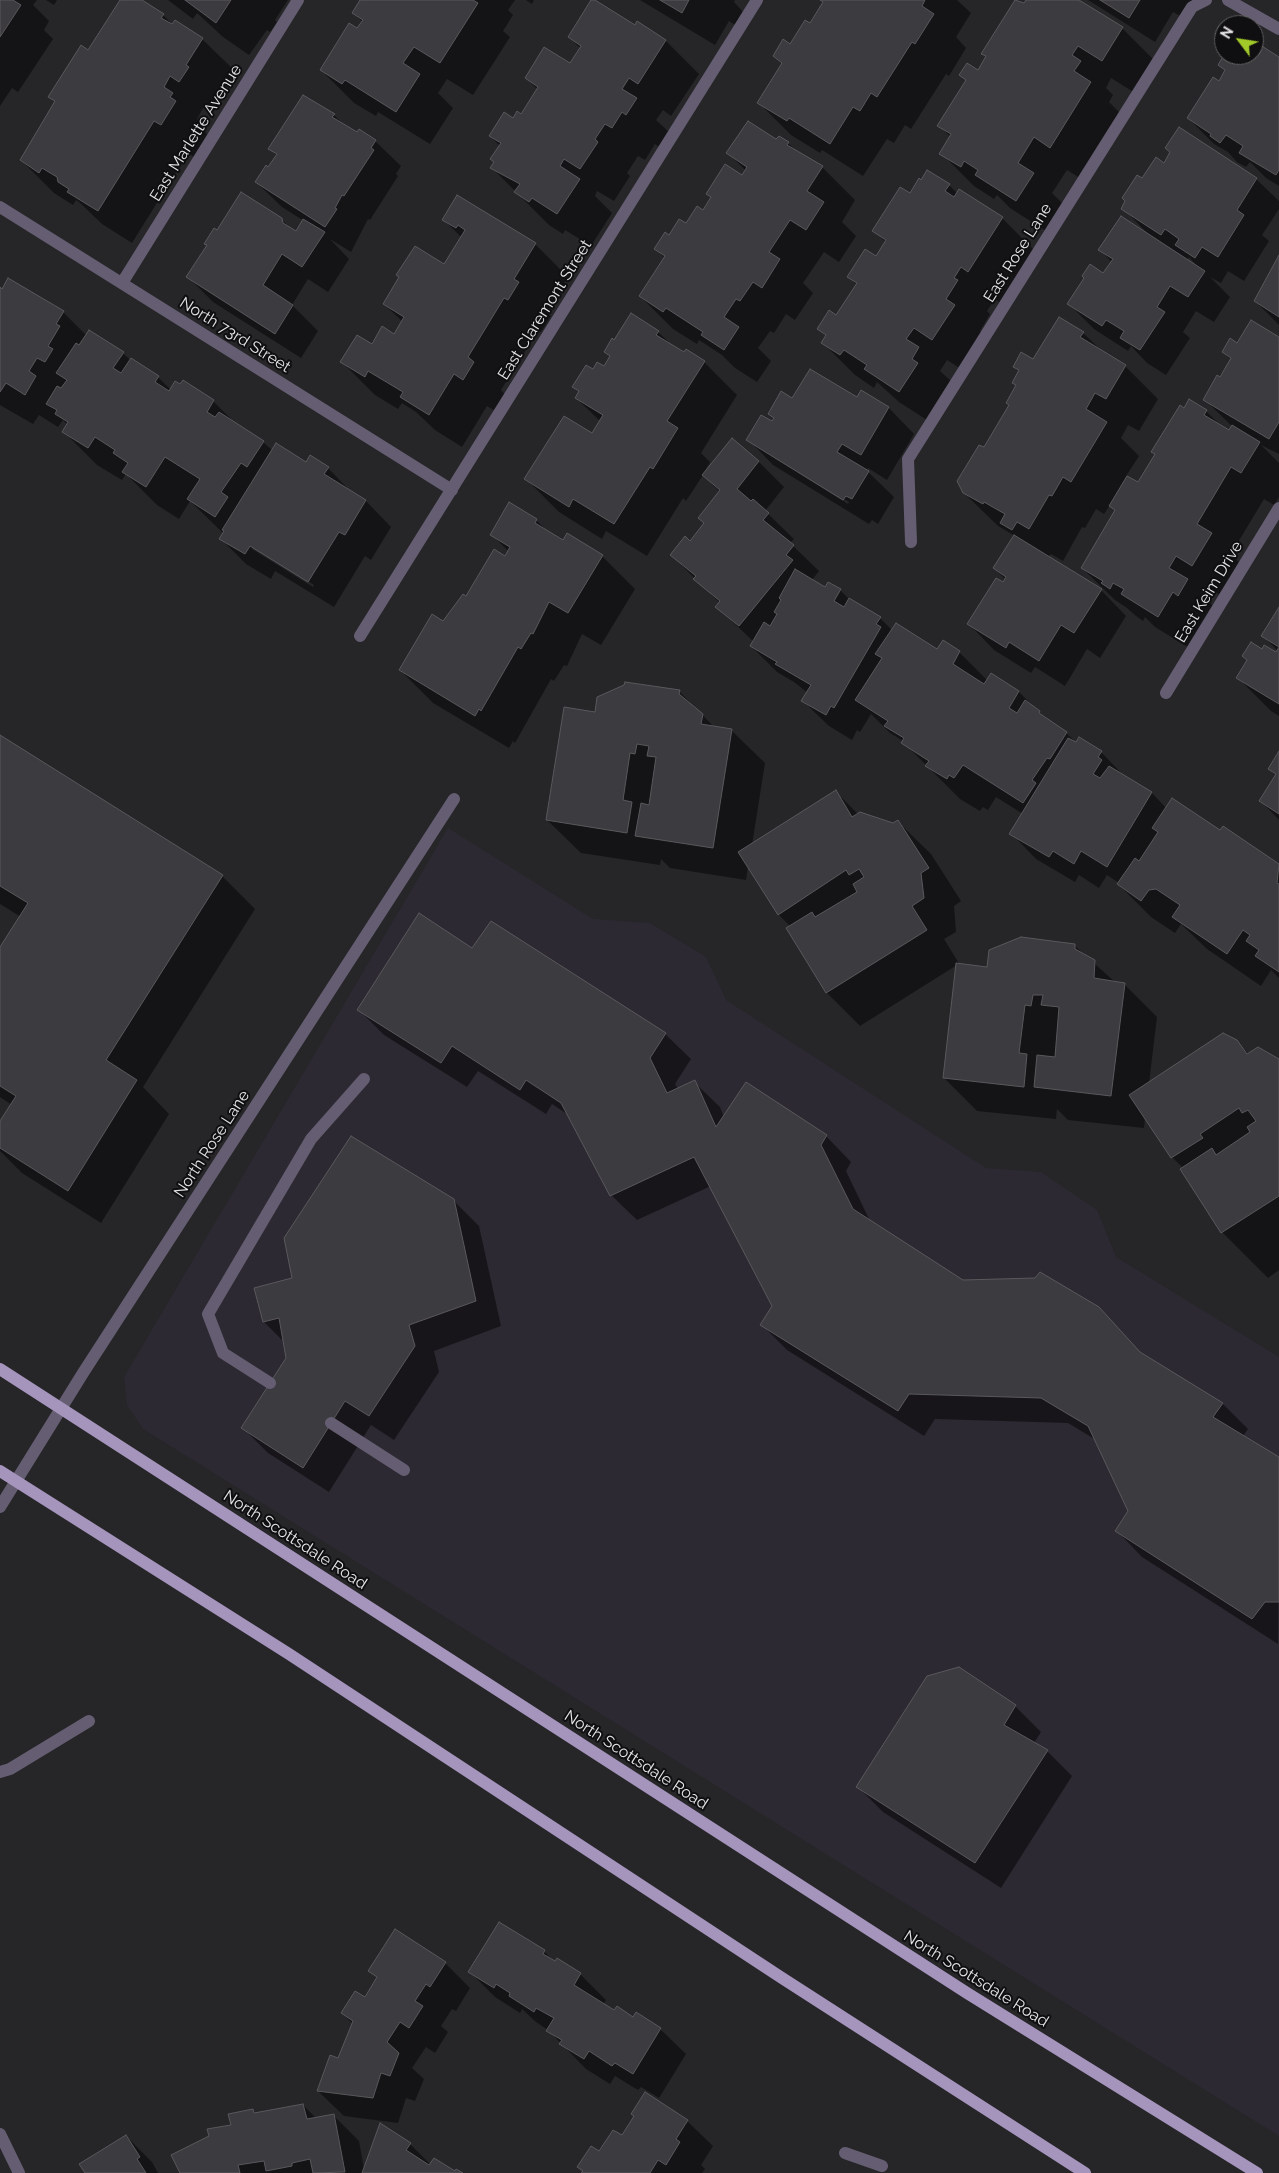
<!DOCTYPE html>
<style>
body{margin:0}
#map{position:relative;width:1279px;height:2173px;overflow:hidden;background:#262528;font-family:Raleway,sans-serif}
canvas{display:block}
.north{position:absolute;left:1214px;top:15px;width:50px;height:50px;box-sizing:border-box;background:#0f0e10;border:1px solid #646365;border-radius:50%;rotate:301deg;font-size:14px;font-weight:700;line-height:20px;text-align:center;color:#e4e3e5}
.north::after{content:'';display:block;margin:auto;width:18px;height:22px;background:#a1c929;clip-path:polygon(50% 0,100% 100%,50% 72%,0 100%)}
</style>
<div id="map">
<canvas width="1279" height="2173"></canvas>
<div class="north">N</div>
</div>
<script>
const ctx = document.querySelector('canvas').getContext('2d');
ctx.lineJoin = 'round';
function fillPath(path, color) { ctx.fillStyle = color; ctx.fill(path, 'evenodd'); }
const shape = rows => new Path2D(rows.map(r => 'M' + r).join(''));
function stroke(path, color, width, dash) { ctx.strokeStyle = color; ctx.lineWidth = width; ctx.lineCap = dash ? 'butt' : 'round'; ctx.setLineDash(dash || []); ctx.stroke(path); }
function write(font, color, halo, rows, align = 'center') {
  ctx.font = font + ' Raleway,sans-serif'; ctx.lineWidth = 4; ctx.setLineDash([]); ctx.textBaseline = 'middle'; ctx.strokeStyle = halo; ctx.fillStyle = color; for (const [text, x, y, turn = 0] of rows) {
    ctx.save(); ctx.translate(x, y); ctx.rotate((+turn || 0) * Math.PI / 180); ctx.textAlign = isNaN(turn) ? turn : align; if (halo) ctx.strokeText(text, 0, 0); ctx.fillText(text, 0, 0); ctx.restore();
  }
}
fillPath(shape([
 [448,828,593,919,650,923,706,957,726,1000,986,1168,1041,1172,1097,1210,1116,1257,1279,1357,1279,2136,143,1429,127,1405,124,1377]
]), '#2d2932');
fillPath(shape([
 [0,0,37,0,33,5,49,21,44,30,53,39,18,92,12,88,0,106],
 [46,0,57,0,54,5],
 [121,0,139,0,163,15,173,25,202,39,235,71,219,98,221,101,212,114,203,108,197,119,205,127,203,130,208,135,194,157,188,153,132,243,102,224,79,202,76,200,73,205,54,193,21,160,56,102,50,97,89,51],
 [168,0,288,0,275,20,277,22,270,32,267,30,249,55,223,37,197,13,193,19],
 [361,0,515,0,508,10,513,15,503,31,510,37,473,95,447,79,438,93,453,108,430,144,378,112,376,116,354,103,321,70,363,22,353,13],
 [526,0,534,0,532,4],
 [593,0,635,27,637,23,666,41,699,74,671,116,663,110,656,120,669,132,659,147,655,144,645,160,638,156,627,173,630,176,614,201,597,191,595,196,612,213,591,246,565,230,563,234,549,225,492,168,500,146,490,136,522,115,538,90,526,78,571,65,581,49,569,37],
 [640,0,735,0,734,2,743,12,735,25,729,21,715,45],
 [819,0,957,0,971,13,956,37,966,48,949,76,946,74,911,129,905,125,894,143,887,139,863,176,822,150,820,153,791,135,758,102,783,65,774,56,790,45,811,25,824,4],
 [1016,0,1024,5,1027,0,1077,0,1122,28,1155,61,1135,93,1111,78,1106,88,1113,95,1109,102,1123,116,1083,180,1067,170,1052,193,1066,207,1049,233,1010,208,997,195,994,199,974,186,941,153,951,137,939,126,967,81,961,75,978,72,987,57,983,53],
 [1088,0,1192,0,1182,17,1173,12,1155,42],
 [1254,43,1279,58,1279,186,1266,178,1250,162,1246,167,1237,162,1228,152,1214,144,1188,118,1219,82,1226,71,1220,65,1226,55,1254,55],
 [334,115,346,127,375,141,401,166,396,174,398,176,370,220,368,219,351,252,330,239,349,259,328,292,308,279,292,305,318,331,301,358,213,302,188,277,217,231,281,219,296,233,304,221,282,207,256,182,277,156,270,148],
 [777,141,788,143,798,153,822,167,855,200,842,222,856,236,839,262,824,252,803,283,813,293,795,320,786,314,774,333,770,331,758,348,771,361,757,382,735,368,722,355,699,340,697,344,673,329,640,296,665,258,655,249,703,211,712,198,708,194,742,177,746,171,728,153],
 [1171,153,1256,179,1279,201,1279,209,1262,235,1269,241,1244,281,1228,271,1221,283,1210,277,1230,297,1214,322,1196,311,1183,332,1190,338,1166,375,1147,363,1131,346,1128,351,1094,329,1069,304,1104,274,1112,262,1100,250,1147,233,1123,208,1142,180,1165,165],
 [1189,257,1197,266,1197,267,1187,260],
 [922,182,949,185,957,193,1002,218,1035,251,1002,304,995,299,987,311,990,314,980,331,987,338,966,372,947,360,940,371,951,381,933,424,899,402,877,382,874,388,855,375,822,342,826,336,818,329,837,317,857,285,849,277,876,258,886,242,874,231],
 [444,220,535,244,568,277,547,312,551,316,541,332,538,330,501,390,506,396,497,412,487,406,462,447,435,430,416,412,402,403,398,409,375,395,342,362,395,335,403,322,384,304,445,266,462,238],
 [1279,259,1279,325,1255,301],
 [0,289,63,312,86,335,123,353,131,361,158,377,171,390,180,386,183,382,213,401,238,426,263,442,273,451,306,463,328,468,353,494,366,501,391,527,371,560,365,556,334,607,275,571,271,579,246,564,221,539,224,534,190,501,179,519,157,505,126,474,122,480,97,465,64,432,68,425,63,420,58,427,39,415,33,424,0,405],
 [252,546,314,585,313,587,252,549],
 [658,332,675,348,704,362,737,395,701,453,710,462,706,469,707,470,732,440,759,462,784,487,765,511,794,539,790,543,819,571,812,580,826,588,840,590,850,600,880,618,893,631,937,650,943,642,959,652,988,681,991,674,1019,692,1049,722,1066,733,1077,743,1101,752,1126,778,1152,793,1167,809,1220,832,1223,828,1279,865,1279,978,1271,970,1261,986,1207,949,1181,924,1175,933,1151,917,1118,884,1119,883,1107,875,1099,888,1079,875,1075,882,1036,859,1011,833,1023,814,996,797,988,810,983,807,980,811,960,799,900,739,890,733,871,714,860,732,857,730,852,740,829,726,803,701,808,693,794,682,777,672,751,646,754,642,717,607,720,603,671,555,690,542,705,523,720,492,703,475,686,501,683,498,647,556,606,531,602,539,559,512,526,479,593,435,601,422,576,398,580,393,574,387,593,370,604,368,611,358,605,352,615,342],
 [1083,333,1103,352,1125,366,1158,399,1139,431,1128,425,1121,438,1139,456,1126,476,1139,484,1156,455,1153,452,1189,401,1206,411,1222,427,1230,432,1233,427,1204,399,1231,360,1223,352,1237,344,1279,339,1279,454,1261,445,1279,463,1279,497,1274,505,1264,499,1231,554,1244,567,1225,598,1209,588,1204,597,1220,613,1191,649,1155,627,1145,617,1143,621,1136,616,1127,608,1115,600,1082,568,1116,511,1110,505,1104,514,1096,509,1085,528,1082,527,1063,561,1051,554,1048,557,1101,590,1126,616,1100,658,1087,649,1065,686,1035,667,1031,673,994,650,969,624,1006,580,994,568,1015,536,998,526,964,493,984,449,1010,406,1017,386,1013,383,1020,371,1015,366,1034,361],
 [861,392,889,408,914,434,887,480,868,468,867,471,894,497,878,524,872,520,869,524,773,465,748,439,773,423,775,420,769,414,793,400,857,399],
 [776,456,849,502,848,504,776,459],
 [510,504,536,520,549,533,563,541,602,556,635,589,601,645,582,634,567,666,564,665,554,681,551,679,515,743,513,741,509,748,433,703,400,670,506,557,509,552,491,534],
 [1279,609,1279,716,1271,711,1238,678,1248,661,1243,656,1262,651,1277,654,1278,651,1263,636],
 [679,691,715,728,731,730,765,763,752,845,836,792,859,815,893,825,898,822,931,854,961,901,954,906,956,932,944,939,960,965,988,968,1075,946,1116,983,1124,984,1157,1017,1149,1083,1236,1041,1249,1054,1279,1061,1279,1270,1268,1278,1222,1232,1181,1170,1183,1168,1172,1157,1145,1116,1144,1128,1068,1120,1057,1109,1056,1119,977,1111,944,1078,957,965,860,1026,827,993,788,929,791,927,779,915,748,866,746,880,670,868,661,859,660,865,581,853,547,820,596,713],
 [0,736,222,876,255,909,143,1087,169,1114,101,1223,22,1173,0,1151,0,1123,12,1105,0,1097,0,950,21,917,0,904],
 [1279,753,1279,820,1261,801,1277,776,1269,769],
 [473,950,665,1034,691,1059,675,1084,678,1089,694,1082,720,1107,724,1117,826,1136,851,1162,846,1171,871,1223,963,1281,1144,1356,1223,1404,1248,1429,1243,1436,1279,1458,1278,1644,1142,1557,1117,1531,1129,1511,1096,1440,1068,1423,935,1419,924,1436,787,1350,762,1325,774,1306,711,1186,637,1220,611,1195,570,1116,552,1104,546,1114,478,1071,467,1087,384,1035,359,1010],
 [453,1200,479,1226,501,1326,434,1351,439,1372,394,1440,371,1425,329,1492,268,1453,243,1428,287,1358,284,1342,264,1322,294,1278],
 [1015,1706,1041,1732,1034,1743,1047,1751,1072,1776,1001,1888,883,1812,858,1787],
 [544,1951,555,1963,580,1974,606,2000,603,2005,615,2012,660,2029,686,2054,659,2098,641,2087,638,2090,615,2076,610,2084,586,2069,548,2030,536,2022,522,2009,520,2013,495,1997,470,1972],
 [445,1963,470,1988,456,2011,452,2009,441,2026,448,2032,435,2053,426,2047,412,2068,424,2079,415,2101,406,2098,398,2123,344,2116,318,2091,339,2060,353,2024,342,2013,365,1999,378,1979,370,1971],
 [303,2105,317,2119,333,2115,359,2141,364,2169,410,2144,431,2165,455,2173,181,2173,232,2126,253,2110,257,2114],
 [687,2121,713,2146,701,2165,705,2169,702,2173,583,2173,600,2153,623,2137],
 [126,2136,152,2162,158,2173,86,2173]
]), '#0007');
const building = shape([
 [0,0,13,0,21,5,0,37,0,0],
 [120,0,142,0,164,14,161,18,172,24,175,20,203,38,186,65,189,67,179,82,170,76,164,87,173,93,170,97,176,101,161,125,154,121,98,211,67,192,69,189,58,182,57,177,42,168,39,173,20,160,55,101,48,97,81,45,88,50,120,0],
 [185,0,231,0,216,23,185,0],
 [360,0,473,0,478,3,440,63,414,47,403,63,420,74,396,112,345,80,342,84,320,70,349,23,357,28,363,20,352,13,360,0],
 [591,0,595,0,635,25,637,21,666,40,638,84,629,78,622,89,637,98,626,115,622,112,612,128,605,124,595,139,598,142,580,169,564,159,560,166,580,179,557,214,532,198,529,202,514,192,520,184,490,168,494,162,490,159,501,143,489,136,504,112,513,118,517,111,521,114,538,87,525,78,544,47,570,63,581,46,568,37,591,0],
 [660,0,689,0,682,13,660,0],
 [820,0,925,0,922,6,934,14,915,44,912,42,877,97,871,93,860,111,853,107,830,144,789,118,787,121,757,103,782,63,773,56,783,39,790,44,805,20,810,23,823,2,820,0],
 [1015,0,1024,3,1026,0,1079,0,1123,27,1102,61,1078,46,1072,55,1081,61,1074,71,1091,82,1050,148,1034,137,1018,163,1034,173,1016,201,975,175,978,170,964,161,961,167,939,154,951,134,937,126,966,80,959,75,967,63,978,70,986,56,981,54,1015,0],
 [1100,0,1140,0,1129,18,1100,0],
 [1254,41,1279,57,1279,170,1276,175,1239,153,1243,146,1226,135,1220,143,1210,136,1211,134,1187,118,1213,77,1219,81,1225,70,1218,65,1224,55,1254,55,1254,41],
 [303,95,335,114,332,117,357,132,359,129,376,140,371,148,374,150,344,196,342,195,335,208,337,209,325,227,255,182,266,165,268,167,277,154,268,149,303,95],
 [748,121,776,139,779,136,789,142,787,145,823,166,807,191,824,202,806,230,790,220,769,252,780,259,762,288,753,282,740,301,736,299,724,317,739,327,724,350,701,335,703,332,666,308,663,312,639,296,665,256,654,249,665,232,669,235,679,219,686,223,697,206,703,210,711,197,706,194,725,164,742,175,747,167,726,153,748,121],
 [1179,127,1257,178,1237,210,1244,215,1218,257,1202,247,1195,258,1175,245,1179,239,1165,229,1161,235,1121,209,1125,201,1122,198,1137,175,1142,178,1156,157,1164,163,1170,152,1165,148,1179,127],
 [927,170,950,184,945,191,954,197,959,189,1003,217,968,272,961,267,954,278,958,280,946,299,955,305,932,340,914,328,906,339,919,347,912,359,918,363,899,392,864,369,867,365,844,350,840,355,821,343,826,335,817,329,829,310,836,315,857,283,847,277,865,249,876,256,886,240,872,231,900,187,910,193,919,178,921,180,927,170],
 [241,192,282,218,283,223,296,231,303,219,325,232,302,267,282,254,263,285,293,305,275,334,186,277,207,245,204,244,214,228,217,230,241,192],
 [457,195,536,243,514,279,519,282,508,300,504,298,468,357,474,362,463,380,454,374,429,415,400,397,403,392,368,371,365,377,340,362,357,335,372,344,382,326,394,334,404,317,383,304,399,277,396,275,415,246,444,264,465,230,458,225,456,228,442,220,457,195],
 [1121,216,1205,271,1188,297,1170,286,1157,307,1165,312,1140,350,1120,338,1124,331,1106,320,1102,326,1067,304,1084,278,1082,276,1090,264,1103,273,1113,259,1098,250,1121,216],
 [1279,255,1279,317,1254,301,1279,255],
 [8,278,64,311,56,324,60,326,48,346,53,349,45,362,37,358,29,371,36,376,25,395,6,383,0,392,0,287,2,289,8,278],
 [631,313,659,331,656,335,684,352,686,349,705,361,667,421,678,428,653,469,650,467,614,524,573,499,569,507,524,479,564,416,592,433,603,415,575,398,579,391,572,387,586,365,593,369,597,362,604,366,610,356,604,352,612,338,614,340,631,313],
 [1059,317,1084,332,1080,337,1126,365,1106,399,1095,393,1086,409,1107,422,1071,482,1063,477,1052,496,1049,495,1029,529,1017,522,1012,530,1000,523,1005,514,984,502,983,504,963,493,957,481,979,445,984,447,1009,405,1006,403,1016,385,1012,383,1019,370,1013,367,1021,352,1033,359,1059,317],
 [1251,320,1279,337,1279,422,1269,439,1203,400,1217,375,1220,377,1231,358,1222,352,1230,338,1237,343,1251,320],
 [89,330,124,352,113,368,121,373,131,358,159,376,155,382,169,391,175,381,180,384,183,380,214,400,207,412,215,417,219,412,264,441,247,467,241,463,221,492,228,497,215,517,187,499,200,479,165,457,146,487,122,472,128,463,113,453,115,450,95,437,88,448,62,432,68,422,55,414,57,410,46,404,57,386,61,388,67,380,56,373,76,343,79,345,89,330],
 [810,369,857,397,861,390,889,407,861,455,842,444,837,452,869,471,852,499,846,496,843,500,746,440,761,415,772,421,774,418,768,414,781,391,792,398,810,369],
 [1189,399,1207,410,1204,415,1229,430,1232,425,1260,442,1241,473,1231,467,1197,524,1212,533,1192,566,1176,556,1169,568,1188,579,1178,596,1173,592,1158,617,1121,594,1124,589,1113,583,1110,589,1101,583,1103,581,1081,568,1115,510,1109,506,1127,476,1138,482,1155,454,1151,452,1180,405,1184,408,1189,399],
 [732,438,759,461,737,489,751,501,753,499,769,513,763,520,794,545,786,555,793,560,739,626,715,607,720,601,693,579,696,576,670,555,685,536,690,541,704,523,698,518,720,490,702,475,732,438],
 [276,443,306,462,310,455,329,467,324,474,366,500,345,535,339,532,308,582,250,546,245,554,219,539,224,531,222,530,276,443],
 [509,502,537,519,535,523,563,540,567,533,603,555,568,613,549,602,533,634,531,633,521,649,518,647,481,711,479,709,475,716,399,670,432,614,443,621,463,594,466,596,494,549,505,556,510,547,490,535,509,502],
 [1014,535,1102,589,1074,633,1061,625,1039,661,1009,642,1006,648,967,624,996,578,1003,582,1006,577,993,568,1014,535],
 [795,569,825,587,828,582,841,589,834,601,844,607,849,598,881,617,876,624,881,627,834,708,831,706,826,715,801,701,811,685,775,664,777,662,750,646,764,622,770,626,777,614,774,612,781,600,779,598,795,569],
 [1279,607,1279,647,1261,636,1279,607],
 [896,623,937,649,943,640,960,651,953,664,984,684,991,673,1019,691,1009,708,1017,713,1025,700,1040,711,1039,713,1067,732,1050,759,1047,758,1032,780,1036,783,1023,803,963,765,954,778,949,775,947,779,925,766,929,761,901,743,904,738,884,726,888,721,855,700,882,658,875,654,896,623],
 [1251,642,1262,649,1264,645,1276,652,1279,647,1279,704,1236,678,1247,660,1242,656,1251,642],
 [625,682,680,690,679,694,703,714,701,724,732,729,713,848,635,836,641,803,649,805,656,757,647,756,649,746,637,744,635,754,630,753,623,800,632,802,627,833,546,820,564,707,595,712,597,697,624,685,625,682],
 [0,735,223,875,106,1060,137,1080,68,1191,0,1148,0,1121,16,1096,0,1086,0,947,28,903,0,886,0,735],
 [1079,737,1102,751,1098,757,1102,760,1093,774,1100,778,1109,766,1152,792,1107,867,1081,851,1074,864,1053,851,1049,857,1009,834,1068,738,1076,742,1079,737],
 [1279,751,1279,814,1259,801,1276,774,1268,769,1279,751],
 [836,790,852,817,860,812,893,823,898,820,929,868,921,873,924,898,912,906,927,930,826,993,786,928,812,912,815,917,857,892,853,884,864,877,859,869,849,875,846,870,778,915,738,852,836,790],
 [1172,798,1220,830,1223,826,1279,864,1277,883,1279,884,1279,972,1255,956,1259,950,1246,941,1250,935,1243,930,1227,954,1172,917,1180,905,1156,889,1149,890,1141,901,1117,884,1135,858,1139,861,1158,832,1152,828,1172,798],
 [419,913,472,948,491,921,666,1033,650,1058,667,1093,695,1080,716,1127,746,1082,827,1135,821,1145,853,1209,963,1280,1035,1278,1040,1272,1099,1307,1140,1352,1223,1403,1213,1417,1279,1457,1279,1602,1265,1602,1252,1619,1115,1531,1128,1511,1088,1426,1041,1398,909,1394,898,1411,760,1325,772,1306,694,1157,610,1196,561,1103,526,1080,520,1090,452,1046,441,1063,357,1010,419,913],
 [1021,937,1075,944,1075,949,1095,960,1094,978,1125,983,1111,1096,1034,1087,1037,1055,1055,1057,1059,1007,1041,1005,1043,995,1033,995,1031,1006,1025,1005,1019,1053,1027,1054,1024,1087,943,1078,956,963,987,967,989,950,1021,937],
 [1223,1033,1237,1040,1247,1054,1258,1047,1279,1059,1279,1196,1221,1233,1180,1169,1212,1148,1216,1155,1250,1132,1247,1127,1256,1121,1248,1110,1242,1113,1239,1108,1200,1134,1203,1138,1171,1158,1129,1095,1223,1033],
 [351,1136,454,1199,476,1301,409,1325,415,1346,369,1416,345,1401,303,1468,241,1428,286,1358,279,1318,263,1322,254,1288,292,1278,284,1238,351,1136],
 [959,1667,1016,1705,1004,1725,1048,1750,975,1863,856,1787,927,1676,959,1667],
 [499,1922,545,1950,543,1954,555,1961,557,1958,581,1973,574,1985,614,2010,617,2006,633,2017,636,2012,661,2028,633,2074,615,2063,612,2066,589,2051,584,2059,559,2044,562,2040,546,2031,554,2018,536,2008,534,2012,509,1996,510,1993,496,1984,494,1988,468,1972,499,1922],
 [395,1929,446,1962,430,1987,426,1984,415,2001,423,2006,409,2028,400,2022,387,2042,399,2053,390,2076,381,2073,373,2098,317,2091,330,2055,338,2058,353,2021,341,2013,355,1991,365,1997,377,1977,368,1971,395,1929],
 [645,2092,688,2120,676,2139,680,2142,666,2165,658,2160,650,2173,581,2173,583,2171,577,2167,591,2146,599,2151,613,2130,622,2135,634,2116,631,2114,645,2092],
 [303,2104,307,2119,334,2114,345,2172,313,2173,310,2159,292,2163,292,2166,266,2171,264,2161,238,2165,240,2173,180,2173,171,2155,209,2136,207,2129,231,2125,228,2114,253,2109,254,2113,303,2104],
 [380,2123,411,2143,406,2150,429,2165,434,2158,455,2171,456,2169,463,2173,362,2173,380,2123],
 [126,2135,140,2157,137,2159,146,2173,85,2173,79,2164,126,2135]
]);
fillPath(building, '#3c3b3f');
stroke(building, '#5a585c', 1);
stroke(shape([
 [270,1383,223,1353,208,1314,311,1139,364,1079],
 [331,1423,404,1470],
 [0,1772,10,1769,89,1721],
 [845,2153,882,2166]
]), '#655d71', 12);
stroke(shape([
 [1228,0,1279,29],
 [0,207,452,490],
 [122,283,298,0],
 [911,542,908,459,1192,7,1206,0],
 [360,636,757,0],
 [1166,693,1279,508],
 [0,1507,83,1373,454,799],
 [0,2134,19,2173]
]), '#655d71', 12);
stroke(shape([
 [0,1369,967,1993,1257,2173],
 [0,1471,289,1654,782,1978,1085,2173]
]), '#a595bd', 12);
write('16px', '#e4e3e5', '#0f0e10', [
 ["East Marlette Avenue",196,133,-58],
 ["East Rose Lane",1018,253,-58],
 ["East Claremont Street",545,310,-58],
 ["North 73rd Street",235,335,32],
 ["East Keim Drive",1209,592,-59],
 ["North Rose Lane",212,1144,-57],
 ["North Scottsdale Road",295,1540,33],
 ["North Scottsdale Road",636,1760,33],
 ["North Scottsdale Road",976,1979,32]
]);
</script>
